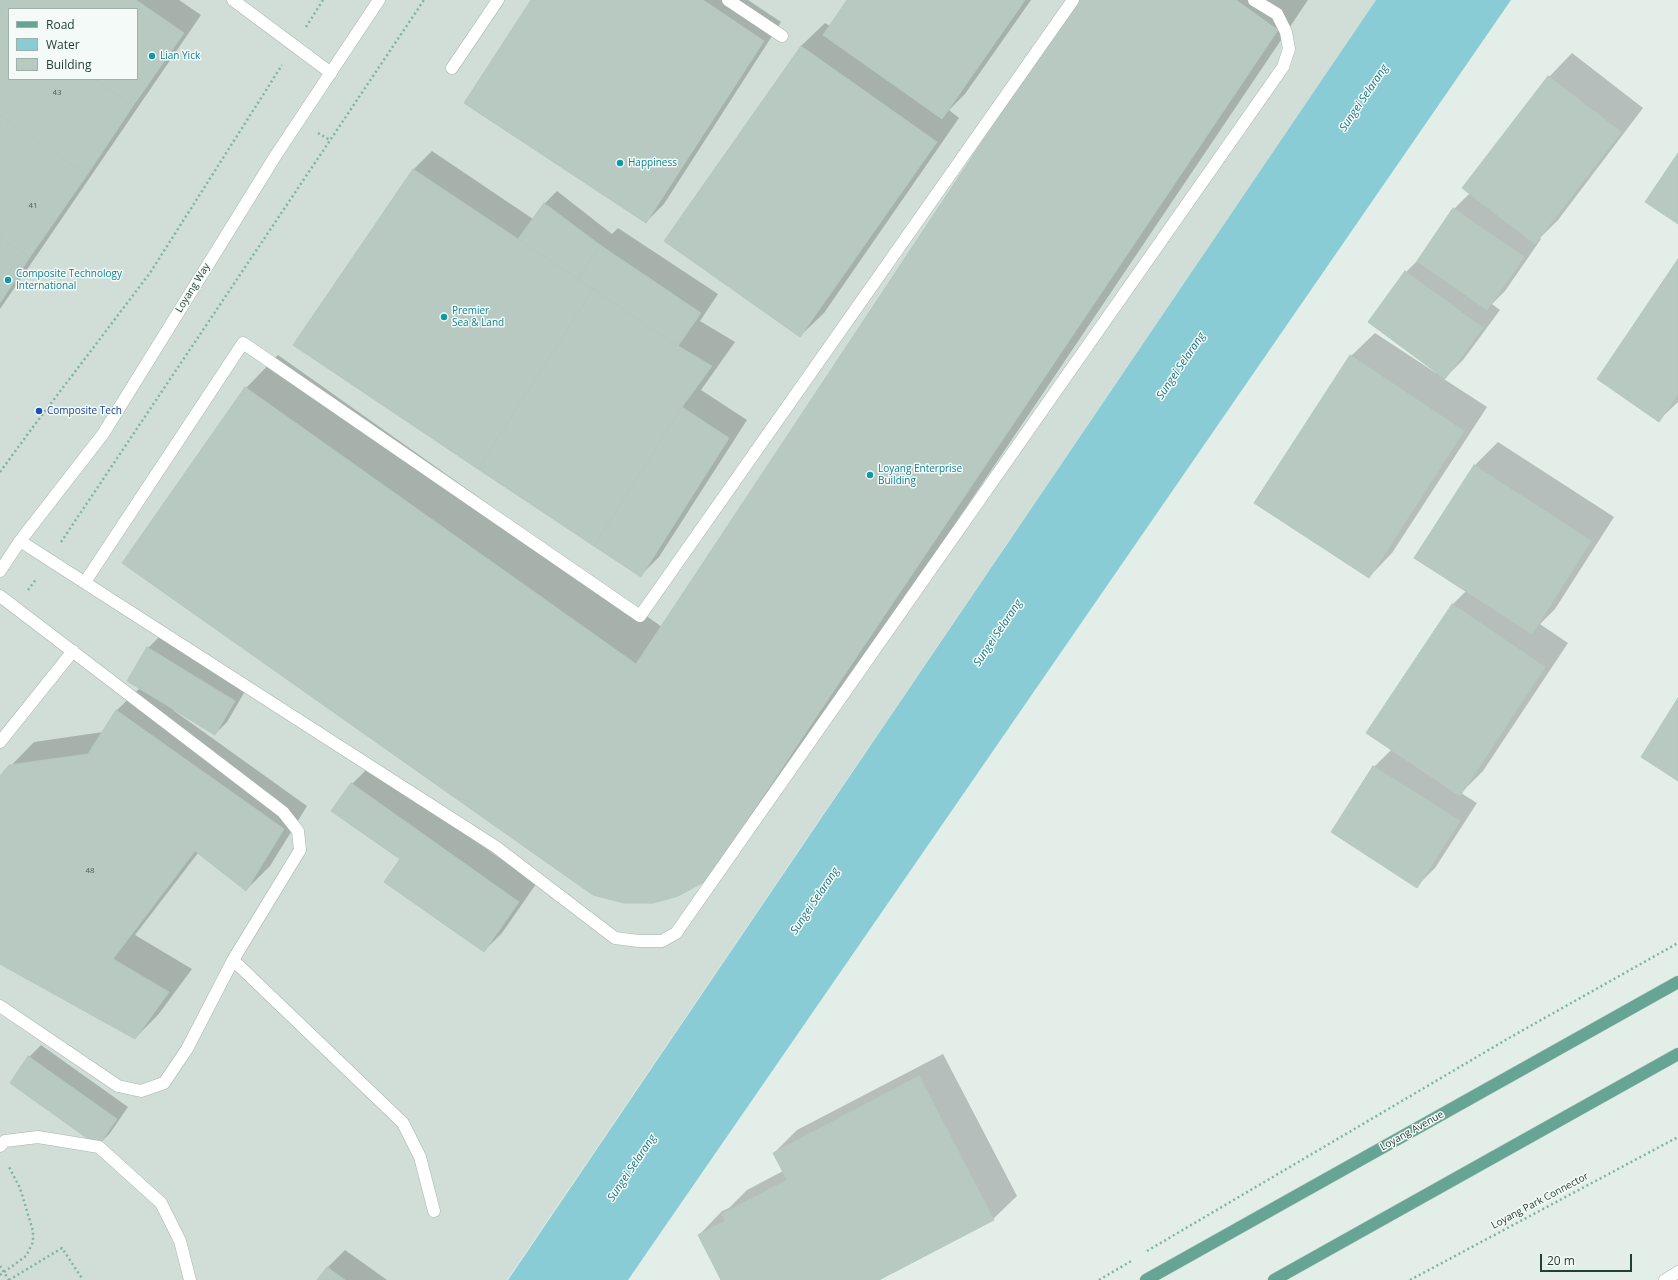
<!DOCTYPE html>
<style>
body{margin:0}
#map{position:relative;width:1678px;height:1280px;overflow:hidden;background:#e3eee9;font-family:"Open Sans",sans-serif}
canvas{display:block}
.legend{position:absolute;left:8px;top:8px;width:130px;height:72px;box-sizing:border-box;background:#f4faf7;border:1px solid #a0b0aa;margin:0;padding:5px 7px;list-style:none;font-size:12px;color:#224037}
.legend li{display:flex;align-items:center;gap:8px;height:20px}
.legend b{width:20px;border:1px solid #a0b0aa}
.scale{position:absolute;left:1540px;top:1254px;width:92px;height:18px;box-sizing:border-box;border:2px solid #224037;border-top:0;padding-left:5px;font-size:12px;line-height:14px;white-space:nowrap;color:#224037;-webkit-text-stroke:3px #f4faf7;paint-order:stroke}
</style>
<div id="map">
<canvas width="1678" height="1280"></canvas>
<ul class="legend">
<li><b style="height:5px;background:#66a593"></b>Road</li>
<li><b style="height:11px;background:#89ccd5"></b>Water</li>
<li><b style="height:11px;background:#b8c9c2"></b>Building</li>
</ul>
<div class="scale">20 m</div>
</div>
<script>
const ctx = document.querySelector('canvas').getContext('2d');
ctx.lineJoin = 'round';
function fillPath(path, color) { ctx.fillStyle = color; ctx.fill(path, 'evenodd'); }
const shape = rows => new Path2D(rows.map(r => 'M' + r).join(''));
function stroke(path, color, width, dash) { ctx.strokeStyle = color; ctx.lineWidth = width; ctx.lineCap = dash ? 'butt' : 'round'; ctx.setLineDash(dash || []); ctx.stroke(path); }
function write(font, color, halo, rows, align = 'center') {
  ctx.font = font + ' "Open Sans",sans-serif'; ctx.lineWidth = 3; ctx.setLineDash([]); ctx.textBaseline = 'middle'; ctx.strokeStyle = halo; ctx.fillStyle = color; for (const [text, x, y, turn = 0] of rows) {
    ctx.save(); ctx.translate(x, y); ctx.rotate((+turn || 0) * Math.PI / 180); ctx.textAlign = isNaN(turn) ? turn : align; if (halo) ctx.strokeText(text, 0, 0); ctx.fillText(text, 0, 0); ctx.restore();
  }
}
fillPath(shape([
 [0,0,1376,0,507,1280,0,1280],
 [9,9,137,9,137,79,9,79]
]), '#d1ded8');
fillPath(shape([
 [1376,0,1511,0,628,1280,508,1280]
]), '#89ccd5');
fillPath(shape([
 [0,0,179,0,201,15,0,309],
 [9,9,137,9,137,79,9,79],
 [532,0,748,0,781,22,664,204,646,222],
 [849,0,1031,0,965,94,949,110,959,118,824,313,800,336,801,46,825,23,830,26],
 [1078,0,1308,0,738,846,705,880,246,388,278,355,662,627],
 [1572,53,1643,108,1558,220,1540,238,1541,239,1505,291,1492,304,1500,310,1463,360,1444,379,1487,407,1392,553,1369,577,1351,356,1375,333,1436,373,1437,372,1406,272,1420,258,1454,209,1470,193,1549,77],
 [432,151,533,219,545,203,557,191,612,234,618,228,718,294,700,321,735,342,701,390,747,420,659,557,641,575,295,345,414,169],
 [1678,261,1678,402,1659,420],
 [1498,442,1614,517,1555,609,1540,624,1568,643,1483,771,1461,793,1477,803,1435,868,1417,886,1374,767,1392,749,1367,732,1453,604,1466,591,1474,466],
 [160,636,247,688,227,722,215,734,174,708,173,710,307,806,270,866,246,890,198,853,135,935,192,969,158,1015,135,1038,0,963,0,777,34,742,103,732,117,710,140,688,148,648],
 [370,766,536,884,502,933,484,951,401,859,333,811,352,784],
 [41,1045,128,1107,110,1133,98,1145,11,1083,29,1057],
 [943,1054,1017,1196,993,1219,876,1280,722,1280,699,1235,722,1211,729,1208,747,1190,783,1171,774,1153,797,1130],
 [345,1250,387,1280,318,1280,327,1268]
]), '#0003');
const building = shape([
 [0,0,136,0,184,33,133,106,94,79,137,79,137,9,9,9,9,19,0,13,0,0],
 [531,0,703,0,764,41,646,223,464,103,531,0],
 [847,0,1025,0,942,119,823,35,847,0],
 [1076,0,1236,0,1278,30,706,881,678,896,653,903,624,903,593,895,122,563,245,387,636,664,1076,0],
 [0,13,9,19,9,79,94,79,133,106,87,175,0,115,0,13],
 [801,46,937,142,800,337,664,241,801,46],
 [1548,76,1621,132,1535,244,1462,188,1548,76],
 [0,115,87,175,30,257,0,237,0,115],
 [1678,153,1678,224,1645,202,1678,153],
 [413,169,593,289,478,469,293,345,413,169],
 [544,203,600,245,578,279,518,239,544,203],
 [1453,208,1524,257,1487,310,1417,261,1453,208],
 [0,237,30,257,0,303,0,237],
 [600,245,701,313,678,346,578,279,600,245],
 [1678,259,1678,394,1659,422,1597,379,1678,259],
 [1405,271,1483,328,1445,379,1368,322,1405,271],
 [593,289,678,346,712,366,682,407,594,546,478,469,593,289],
 [1350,355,1464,431,1369,578,1254,503,1350,355],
 [682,407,729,438,641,577,594,546,682,407],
 [1474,465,1591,541,1532,634,1414,558,1474,465],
 [1452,604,1545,667,1460,796,1366,733,1452,604],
 [147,647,235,701,215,735,127,681,147,647],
 [1678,698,1678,781,1641,757,1678,698],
 [116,710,284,829,246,891,195,851,113,959,169,992,135,1039,0,964,0,776,9,765,88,754,116,710],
 [1373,766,1460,821,1417,888,1331,832,1373,766],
 [351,783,519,902,484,952,384,882,400,859,331,811,351,783],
 [28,1056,117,1119,98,1146,10,1083,28,1056],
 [919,1076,994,1220,879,1280,721,1280,698,1235,725,1221,722,1214,787,1180,773,1153,919,1076],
 [327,1267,345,1280,317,1280,327,1267]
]);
fillPath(building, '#b8c9c2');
stroke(building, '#b5c8c0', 1);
const lane = shape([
 [233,0,331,73],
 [728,0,782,36],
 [452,68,498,0],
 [20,541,496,847,615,938,639,941,662,941,676,933,1283,67,1289,49,1286,32,1277,14,1254,0],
 [85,582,243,343,640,616,1073,0],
 [0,596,283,812,298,831,300,850,233,960,187,1049,164,1083,141,1091,118,1086,0,1006],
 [0,742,73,651],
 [233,960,403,1123,420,1157,434,1211],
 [0,1146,5,1141,38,1137,99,1147,161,1203,180,1241,190,1280],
 [1665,1280,1678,1272]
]);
const street = shape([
 [0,571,20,541,103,434,276,155,379,0]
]);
const primary = shape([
 [1146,1280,1678,982],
 [1274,1280,1678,1054]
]);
stroke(lane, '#a5b6b0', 13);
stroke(street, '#a5b6b0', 13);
stroke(primary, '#c1cac7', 13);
stroke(shape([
 [306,27,323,0],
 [318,133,330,140],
 [0,472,33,427,150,273,282,65],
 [61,542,424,0],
 [28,590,37,578],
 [1147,1251,1509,1038,1678,943],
 [0,1266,9,1280],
 [0,1275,26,1256,33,1242,33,1231,20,1188,9,1167],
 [9,1280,62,1248,83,1280],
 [1099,1280,1133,1260],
 [1410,1280,1678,1137]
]), '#82b3a2', 2.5, [2, 3]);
stroke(lane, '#fff', 12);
stroke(street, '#fff', 12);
stroke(primary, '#66a593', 12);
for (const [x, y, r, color] of [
 [152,56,4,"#0f9aa8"],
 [620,163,4,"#0f9aa8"],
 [8,280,4,"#0f9aa8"],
 [444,317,4,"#0f9aa8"],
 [39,411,4,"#1a4fb4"],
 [870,475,4,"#0f9aa8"]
]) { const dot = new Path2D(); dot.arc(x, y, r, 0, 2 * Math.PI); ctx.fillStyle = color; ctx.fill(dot); stroke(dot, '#f4faf7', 1.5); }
write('8px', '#48625a', null, [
 ["43",57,93],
 ["41",33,206],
 ["48",90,871]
]);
write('10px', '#0d838f', '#f4faf7', [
 ["Lian Yick",160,56],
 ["Happiness",628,163],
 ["Composite Technology",16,274],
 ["International",16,286],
 ["Premier",452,311],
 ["Sea & Land",452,323],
 ["Loyang Enterprise",878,469],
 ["Building",878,481]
], 'left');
write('10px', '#224037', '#f4faf7', [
 ["Loyang Way",193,288,-58],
 ["Loyang Avenue",1412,1131,-29],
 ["Loyang Park Connector",1540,1201,-28]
]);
write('10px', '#164399', '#f4faf7', [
 ["Composite Tech",47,411]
], 'left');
write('italic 11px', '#187280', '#f4faf7', [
 ["Sungei Selarang",1364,98,-56],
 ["Sungei Selarang",1181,366,-56],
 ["Sungei Selarang",998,633,-56],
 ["Sungei Selarang",815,901,-56],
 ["Sungei Selarang",632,1168,-56]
]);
</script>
